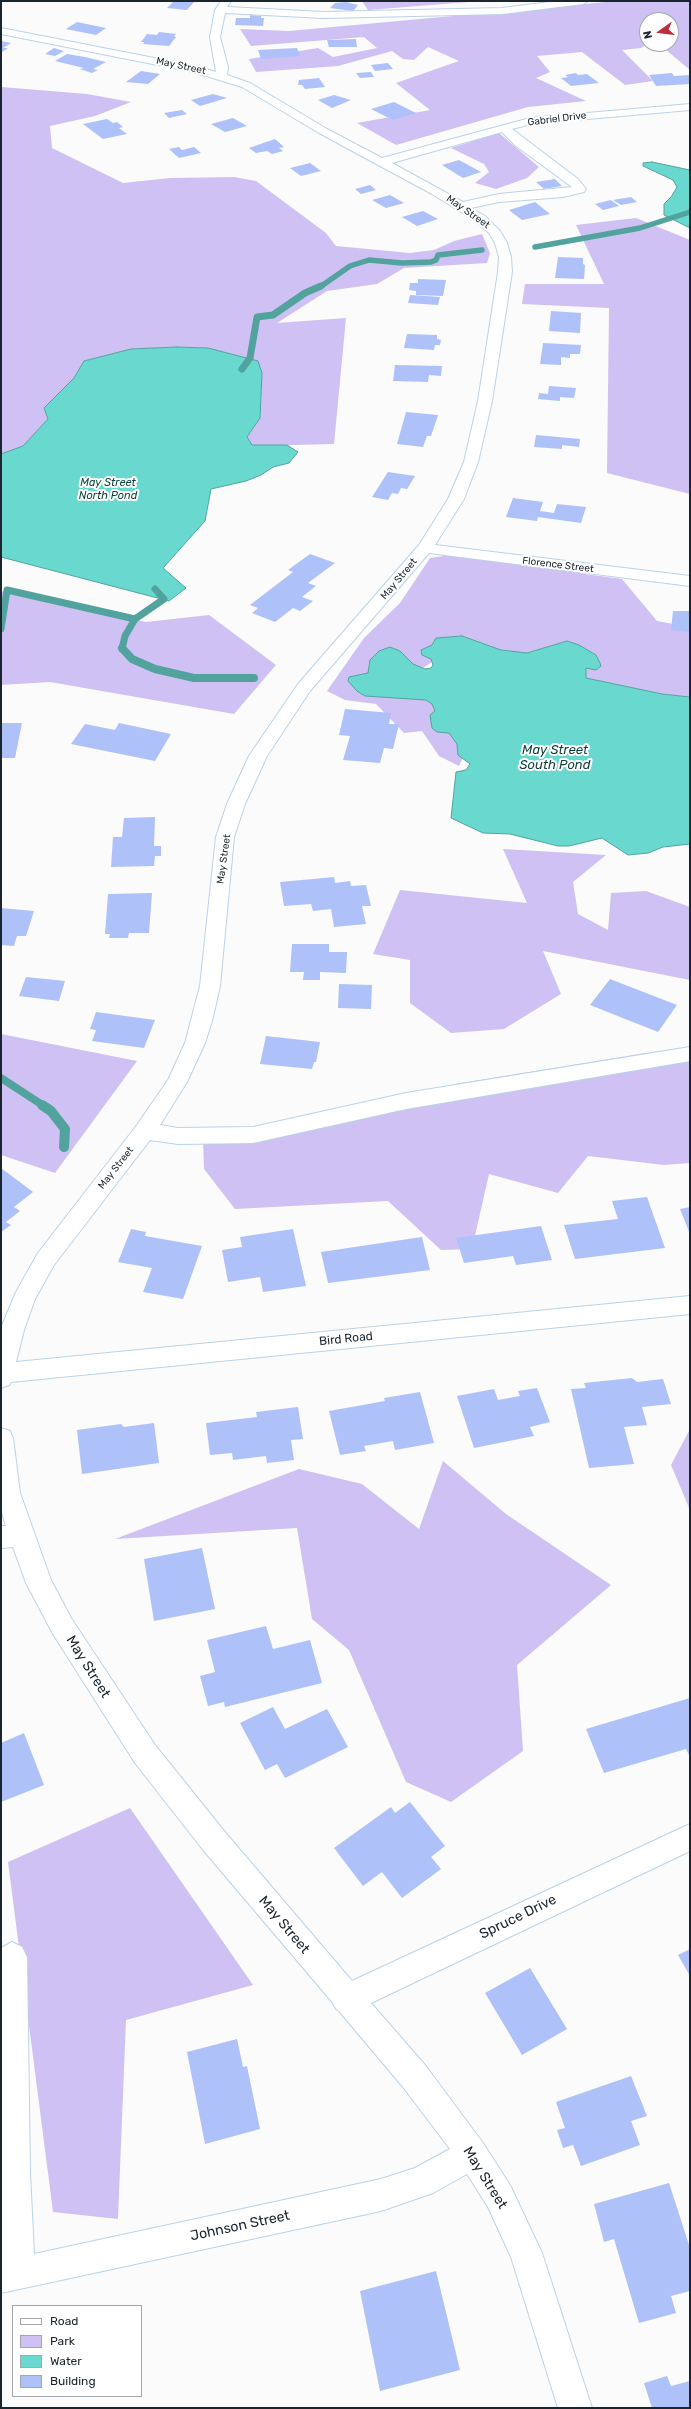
<!DOCTYPE html>
<style>
body{margin:0}
#map{position:relative;width:691px;height:2409px;overflow:hidden;background:#fbfbfb;font-family:Rubik,sans-serif}
canvas{display:block}
.frame{position:absolute;inset:0;border:2px solid #1b252d;pointer-events:none}
.legend{position:absolute;left:12px;top:2305px;width:130px;height:92px;box-sizing:border-box;background:#fff;border:1px solid #a4a8ab;margin:0;padding:5px 7px;list-style:none;font-size:12px;color:#1b252d}
.legend li{display:flex;align-items:center;gap:8px;height:20px}
.legend b{width:20px;border:1px solid #a4a8ab}
.north{position:absolute;left:639px;top:12px;width:40px;height:40px;box-sizing:border-box;background:#fff;border:1px solid #a4a8ab;border-radius:50%;rotate:256deg;font-size:11px;font-weight:700;line-height:16px;text-align:center;color:#1b252d}
.north::after{content:'';display:block;margin:auto;width:14px;height:18px;background:#be2d3d;clip-path:polygon(50% 0,100% 100%,50% 72%,0 100%)}
</style>
<div id="map">
<canvas width="691" height="2409"></canvas>
<div class="frame"></div>
<ul class="legend">
<li><b style="height:5px;background:#fff"></b>Road</li>
<li><b style="height:11px;background:#cfc1f3"></b>Park</li>
<li><b style="height:11px;background:#69d9cf"></b>Water</li>
<li><b style="height:11px;background:#aec1f9"></b>Building</li>
</ul>
<div class="north">N</div>
</div>
<script>
const ctx = document.querySelector('canvas').getContext('2d');
ctx.lineJoin = 'round';
function fillPath(path, color) { ctx.fillStyle = color; ctx.fill(path, 'evenodd'); }
const shape = rows => new Path2D(rows.map(r => 'M' + r).join(''));
function stroke(path, color, width, dash) { ctx.strokeStyle = color; ctx.lineWidth = width; ctx.lineCap = dash ? 'butt' : 'round'; ctx.setLineDash(dash || []); ctx.stroke(path); }
function write(font, color, halo, rows, align = 'center') {
  ctx.font = font + ' Rubik,sans-serif'; ctx.lineWidth = 4; ctx.setLineDash([]); ctx.textBaseline = 'middle'; ctx.strokeStyle = halo; ctx.fillStyle = color; for (const [text, x, y, turn = 0] of rows) {
    ctx.save(); ctx.translate(x, y); ctx.rotate((+turn || 0) * Math.PI / 180); ctx.textAlign = isNaN(turn) ? turn : align; if (halo) ctx.strokeText(text, 0, 0); ctx.fillText(text, 0, 0); ctx.restore();
  }
}
fillPath(shape([
 [362,1,459,1,469,2,368,10],
 [617,1,690,1,690,70,659,44,671,44,671,20,647,20,647,44,641,48,622,50,653,81,625,85,582,52,537,56,550,72,536,78,586,101,528,107,396,145,357,123,430,110,396,83,459,61,428,47,414,60,403,59,392,51,338,66,256,72,249,59,318,48,333,57,377,48,364,37,251,46,240,29,289,31],
 [1,87,87,94,131,102,95,116,50,126,52,148,123,183,170,178,234,177,256,181,326,233,336,246,410,253,434,250,454,241,482,234,490,253,487,263,404,268,377,284,327,291,277,323,346,318,334,444,252,446,247,437,260,418,262,373,208,348,177,347,131,349,84,361,74,378,44,408,48,419,23,446,1,454],
 [499,133,539,167,527,178,496,189,475,183,489,172,484,164,451,148],
 [636,218,690,240,690,494,607,473,609,308,522,304,525,284,604,284,576,225],
 [479,551,585,574,622,579,657,621,690,627,690,697,662,694,585,678,586,668,601,666,600,663,596,655,579,645,567,641,527,653,501,650,462,636,453,649,410,676,446,689,465,753,459,766,439,756,422,731,404,733,376,704,345,700,327,691,364,638,400,603,430,558],
 [1,591,146,622,209,615,276,665,234,714,50,682,1,685],
 [503,849,606,855,573,882,578,914,608,930,611,893,646,891,690,907,690,980,543,951,561,994,504,1029,451,1033,410,1003,410,960,373,954,400,890,527,903],
 [1,1034,137,1061,55,1173,1,1155],
 [690,1048,690,1163,664,1165,588,1156,558,1193,489,1174,472,1249,441,1250,388,1201,235,1209,204,1169,203,1139,430,1101,455,1084,646,1053],
 [690,1429,690,1510,671,1465],
 [443,1461,506,1514,611,1585,517,1665,523,1751,451,1802,406,1782,349,1650,312,1619,297,1528,115,1539,299,1469,362,1484,419,1529],
 [130,1808,253,1985,126,2020,118,2219,53,2212,8,1862]
]), '#cfc1f3');
const water = shape([
 [652,162,690,170,690,228,664,215,664,204,671,197,677,187,673,180,643,166,643,163,652,162],
 [177,347,208,348,258,361,262,373,260,418,247,437,252,445,287,445,298,452,289,463,273,467,261,475,246,481,211,489,205,521,163,568,186,588,169,601,1,557,1,454,23,446,48,419,44,408,74,378,84,361,131,349,177,347],
 [462,636,501,650,527,653,567,641,579,645,596,655,600,663,601,666,596,670,586,668,586,678,662,694,690,697,690,844,663,847,648,853,628,855,602,838,569,846,558,846,510,834,483,833,451,818,456,772,466,770,470,764,458,755,457,744,449,733,437,732,432,728,430,715,435,711,432,704,426,700,365,696,357,691,348,681,349,677,368,673,370,660,379,651,390,647,400,651,413,664,425,669,431,668,433,665,431,659,422,655,421,650,432,645,436,638,462,636]
]);
fillPath(water, '#69d9cf');
stroke(water, '#52a39e', 1);
stroke(shape([
 [535,247,640,228,690,212],
 [320,287,350,266,369,260,402,263,431,262,436,260,438,255,482,250]
]), '#52a39e', 5.5);
stroke(shape([
 [242,369,250,358,257,317,273,315,305,293,321,286],
 [1,629,7,590,135,619,164,599,155,589],
 [122,649,125,636,135,619]
]), '#52a39e', 7);
stroke(shape([
 [122,648,132,659,155,669,194,678,254,678],
 [1,1078,44,1106]
]), '#52a39e', 8);
stroke(shape([
 [42,1105,51,1111,65,1129,64,1147]
]), '#52a39e', 10);
fillPath(shape([
 [195,1,187,10,167,8,174,1],
 [346,2,358,5,353,11,330,8,335,3],
 [250,15,261,16,261,18,264,18,263,26,235,25,236,18,250,18],
 [77,22,106,28,96,35,66,29],
 [159,32,176,34,174,36,176,37,169,46,143,44,144,42,141,42,147,34,157,35],
 [356,39,357,47,329,47,327,40],
 [1,41,11,43,3,48,8,48,2,52],
 [54,48,64,51,55,56,45,54],
 [297,48,300,56,261,59,258,50],
 [67,54,85,57,106,62,93,69,98,70,92,73,80,69,84,68,55,61],
 [388,63,393,69,375,71,371,65],
 [141,71,160,74,148,84,126,82],
 [371,72,374,77,360,78,356,73],
 [576,73,578,75,587,74,599,83,571,86,561,78,568,77,565,75],
 [672,73,674,76,690,75,690,84,656,86,649,75],
 [319,78,325,87,305,89,302,85,298,85,299,80],
 [213,94,227,98,200,106,191,100],
 [334,95,351,100,332,108,318,100],
 [394,102,416,113,393,120,371,109],
 [182,110,187,114,169,118,164,113],
 [233,118,247,126,225,132,211,124],
 [107,119,113,123,117,122,123,127,119,128,127,134,103,139,83,124],
 [275,139,284,147,279,148,283,151,272,154,267,151,256,153,249,148],
 [179,147,182,150,194,147,201,153,179,158,169,149],
 [459,160,481,172,463,178,442,165],
 [310,163,321,171,301,176,290,168],
 [555,179,562,186,544,189,536,182],
 [370,185,376,190,361,194,355,189],
 [390,195,404,203,386,208,372,200],
 [631,197,637,202,621,205,613,200],
 [611,200,619,206,603,210,595,204],
 [535,202,550,214,522,220,509,210],
 [423,211,438,219,417,226,402,217],
 [558,257,583,258,583,264,585,265,584,279,555,278],
 [418,279,446,280,443,296,416,295,416,291,409,290,410,283,418,283],
 [410,295,440,297,438,305,408,303],
 [551,311,581,313,580,333,549,331],
 [407,334,437,335,437,339,441,340,440,345,435,345,434,350,404,348],
 [543,343,581,345,580,354,570,354,570,358,561,357,561,365,540,364],
 [395,365,442,366,441,376,429,375,428,382,393,381],
 [549,386,576,388,574,398,560,397,560,401,538,399,539,393,548,394],
 [406,412,438,415,431,436,427,436,423,447,397,444],
 [536,435,580,439,579,447,562,445,562,449,534,447],
 [388,472,415,476,407,489,401,488,398,494,392,493,388,500,372,497],
 [513,498,543,502,540,511,554,513,557,504,586,507,581,523,538,517,537,521,506,517],
 [310,554,335,563,308,583,316,586,302,597,313,601,300,611,293,608,275,622,252,613,258,608,250,605,293,572,288,570],
 [673,611,690,611,690,632,671,630],
 [345,709,391,713,389,724,399,724,393,749,384,748,380,763,343,760,350,736,339,735],
 [1,723,22,723,15,758,1,758],
 [119,723,171,734,155,761,71,744,85,724,115,730],
 [155,817,154,846,161,846,161,856,155,856,154,866,111,867,113,837,122,837,124,818],
 [334,877,335,883,350,881,351,886,366,885,371,906,362,906,366,924,334,927,331,909,313,911,311,904,284,906,280,882],
 [152,893,149,933,129,933,128,938,109,938,110,934,105,934,108,894],
 [1,908,34,911,26,936,17,936,14,946,1,945],
 [292,944,329,944,329,952,347,952,346,973,320,972,320,980,303,980,304,972,290,972],
 [26,977,65,981,59,1001,19,996],
 [610,979,677,1005,658,1032,590,1005],
 [339,984,372,985,371,1009,338,1008],
 [96,1012,155,1020,144,1048,92,1041,96,1030,90,1029],
 [266,1036,320,1042,316,1062,314,1062,312,1069,260,1064],
 [1,1168,33,1192,14,1207,20,1211,6,1222,11,1225,1,1232],
 [647,1197,665,1248,575,1259,564,1225,618,1219,612,1201],
 [690,1207,690,1234,680,1209],
 [541,1226,552,1260,516,1265,513,1256,464,1263,456,1238],
 [131,1229,146,1232,145,1236,202,1246,183,1299,143,1292,152,1268,118,1262],
 [293,1229,306,1286,263,1292,260,1277,228,1282,222,1250,242,1247,240,1237],
 [422,1237,430,1270,328,1283,321,1252],
 [632,1378,637,1382,663,1379,671,1404,642,1407,647,1425,624,1427,634,1464,589,1468,571,1389,586,1388,584,1383],
 [537,1388,550,1422,530,1427,534,1436,474,1448,457,1396,494,1389,498,1400,520,1396,518,1391],
 [420,1392,434,1443,395,1450,393,1441,364,1446,366,1451,340,1455,329,1411,385,1401,384,1398],
 [298,1407,303,1439,291,1440,294,1460,267,1463,266,1456,233,1460,232,1453,210,1455,206,1423,257,1417,256,1412],
 [154,1423,159,1463,82,1474,77,1430,121,1424,124,1427],
 [202,1548,215,1609,154,1621,144,1559],
 [266,1626,273,1649,310,1640,322,1683,225,1707,224,1702,208,1706,200,1676,215,1672,207,1640],
 [690,1698,690,1757,686,1749,604,1773,586,1729],
 [273,1707,285,1729,327,1709,348,1747,285,1778,277,1764,265,1770,240,1723],
 [24,1733,44,1785,1,1802,1,1743],
 [410,1802,445,1846,431,1857,441,1869,402,1898,382,1872,363,1886,334,1848,391,1807,395,1813],
 [690,1949,690,1976,678,1955],
 [530,1968,567,2029,522,2055,485,1993],
 [237,2039,243,2067,247,2066,260,2129,205,2144,187,2052],
 [631,2076,647,2116,631,2121,640,2145,581,2166,573,2145,563,2148,557,2130,565,2128,556,2102],
 [669,2183,690,2248,690,2291,671,2296,676,2313,639,2323,614,2239,604,2242,594,2204],
 [436,2271,460,2370,380,2391,360,2291],
 [667,2376,671,2386,690,2381,690,2408,652,2408,644,2383]
]), '#aec1f9');
const minor = shape([
 [221,1,231,1,227,7,324,12,502,8,557,1,588,1,583,4,502,14,324,18,225,13,220,37,228,67,227,75,250,83,327,129,382,158,530,118,690,104,690,110,531,124,512,129,578,179,586,189,584,192,563,197,499,202,471,208,485,216,500,231,507,243,511,257,512,272,492,401,478,462,464,499,435,545,690,576,690,586,429,553,310,691,267,756,245,804,234,837,220,986,212,1021,205,1043,187,1082,160,1125,178,1128,253,1127,406,1093,690,1047,690,1061,406,1109,253,1143,178,1144,150,1140,54,1265,35,1299,24,1330,16,1362,690,1296,690,1314,11,1382,9,1385,1,1388,1,1328,16,1292,38,1253,137,1125,168,1080,185,1043,200,986,216,837,227,804,249,756,298,684,419,545,448,499,464,462,478,401,498,272,499,257,495,243,489,233,477,222,432,194,319,133,242,87,193,72,1,34,1,28,195,66,216,72,210,37,215,10,221,1],
 [502,132,516,146,572,187,499,194,463,202,392,163,502,132],
 [1,1428,10,1431,13,1438,20,1493,51,1580,71,1618,155,1745,224,1831,352,1981,690,1824,690,1851,371,2003,425,2065,483,2143,510,2185,542,2253,592,2408,558,2408,511,2257,488,2207,467,2174,433,2193,381,2211,1,2293,1,1948,12,1942,22,1947,27,1957,30,2173,34,2254,381,2179,415,2168,450,2149,403,2087,339,2011,336,2009,333,2003,204,1851,135,1763,53,1634,26,1583,13,1547,1,1548,1,1526,6,1526,1,1510,1,1428]
]);
stroke(minor, '#bad3e8', 2);
fillPath(minor, '#fff');
write('10px', '#1b252d', '#fff', [
 ["May Street",181,66,12],
 ["Gabriel Drive",557,119,-7],
 ["May Street",468,212,35],
 ["Florence Street",558,565,7],
 ["May Street",399,579,-50],
 ["May Street",224,859,-82],
 ["May Street",116,1168,-52]
]);
write('italic 11px', '#093e3a', '#fff', [
 ["May Street",108,483],
 ["North Pond",108,496]
]);
write('12px', '#1b252d', '#fff', [
 ["Bird Road",346,1339,-6]
]);
write('italic 13px', '#093e3a', '#fff', [
 ["May Street",555,750],
 ["South Pond",555,765]
]);
write('14px', '#1b252d', '#fff', [
 ["May Street",88,1667,58],
 ["Spruce Drive",518,1917,-26],
 ["May Street",284,1925,50],
 ["May Street",485,2178,58],
 ["Johnson Street",240,2226,-12]
]);
</script>
